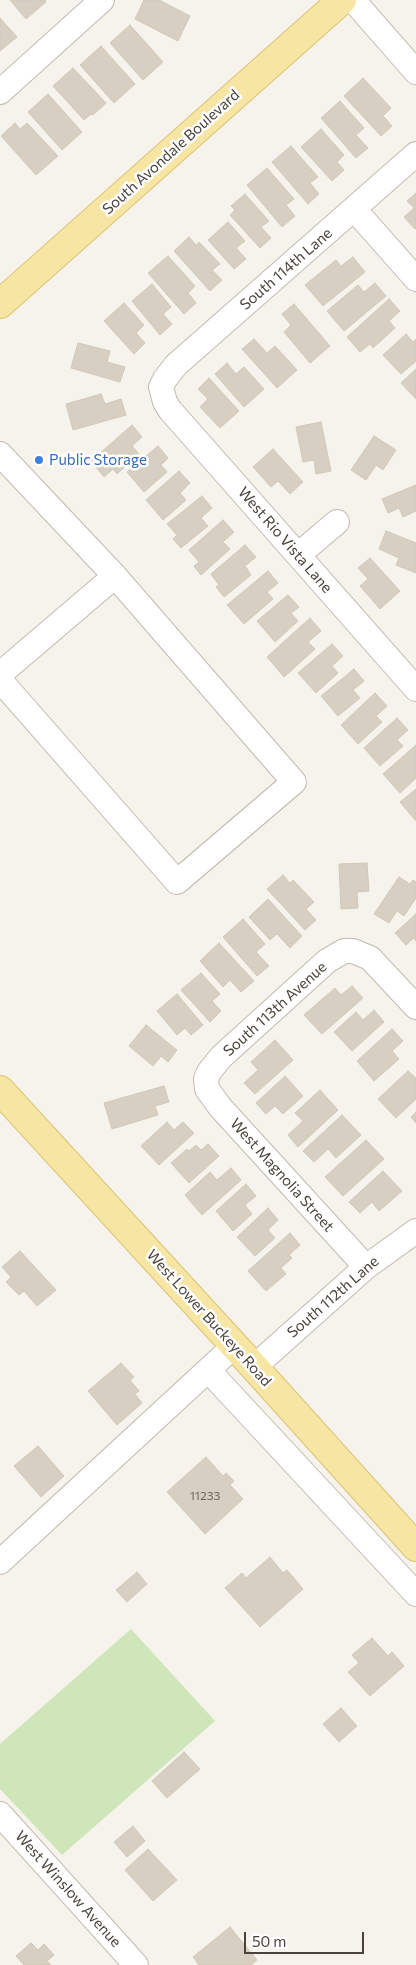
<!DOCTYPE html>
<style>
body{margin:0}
#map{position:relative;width:416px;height:1965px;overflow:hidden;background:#f5f3ec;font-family:Commissioner,sans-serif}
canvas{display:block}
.scale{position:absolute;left:244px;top:1932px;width:120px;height:22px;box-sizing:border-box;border:2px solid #49443a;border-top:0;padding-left:6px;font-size:15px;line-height:18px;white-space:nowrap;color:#49443a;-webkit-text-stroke:4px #fff;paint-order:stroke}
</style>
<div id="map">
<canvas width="416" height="1965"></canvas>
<div class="scale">50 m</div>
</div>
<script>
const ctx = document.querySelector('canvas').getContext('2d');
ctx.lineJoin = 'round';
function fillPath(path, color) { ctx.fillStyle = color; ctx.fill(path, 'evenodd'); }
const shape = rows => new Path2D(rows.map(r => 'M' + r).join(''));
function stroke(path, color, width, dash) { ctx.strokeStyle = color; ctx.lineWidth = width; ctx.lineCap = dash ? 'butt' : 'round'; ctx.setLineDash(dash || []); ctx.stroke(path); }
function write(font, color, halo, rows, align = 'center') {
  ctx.font = font + ' Commissioner,sans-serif'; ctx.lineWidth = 5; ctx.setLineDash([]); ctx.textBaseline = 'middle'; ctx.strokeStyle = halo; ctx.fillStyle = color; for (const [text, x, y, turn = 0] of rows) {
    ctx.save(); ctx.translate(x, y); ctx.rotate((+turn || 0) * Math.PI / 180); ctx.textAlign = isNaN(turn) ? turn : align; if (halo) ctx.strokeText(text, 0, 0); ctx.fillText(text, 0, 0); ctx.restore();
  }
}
fillPath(shape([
 [131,1629,215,1721,62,1855,0,1789,0,1744]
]), '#cee6b9');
const building = shape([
 [10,0,45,0,46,2,26,19,10,0],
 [144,0,159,0,190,16,178,41,135,19,144,0],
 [0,18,17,37,0,51,0,18],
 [130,25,163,62,143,80,110,43,130,25],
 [101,46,135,84,114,103,80,65,101,46],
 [73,68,106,103,93,115,91,114,84,120,53,86,73,68],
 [363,78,391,108,383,116,392,126,381,136,344,96,363,78],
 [48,94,82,132,62,150,28,112,48,94],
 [340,101,364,128,356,135,368,148,356,158,321,118,340,101],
 [15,123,20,129,27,123,58,156,36,175,1,136,15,123],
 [321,129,344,155,337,162,344,170,332,181,301,147,321,129],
 [291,146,318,177,310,183,319,194,308,204,272,162,291,146],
 [267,168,294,199,286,205,295,216,282,227,247,185,267,168],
 [416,193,416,228,415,229,404,217,414,208,407,201,416,193],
 [245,194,269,221,261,227,271,238,260,248,230,215,235,210,231,206,245,194],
 [228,222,245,241,236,248,246,259,234,269,208,240,228,222],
 [189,237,196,245,199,242,220,264,212,270,222,280,210,291,174,251,189,237],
 [168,256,195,286,188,293,196,303,184,314,148,273,168,256],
 [353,257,365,272,323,306,305,285,336,260,341,266,353,257],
 [375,283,386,296,344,331,327,311,358,285,364,292,375,283],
 [152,284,171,307,163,314,172,324,160,335,132,301,152,284],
 [389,299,400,311,389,321,395,328,373,348,370,344,360,352,347,337,389,299],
 [124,303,144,325,136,333,145,343,134,354,104,321,124,303],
 [294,304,330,346,310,363,284,332,291,325,282,314,294,304],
 [406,334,413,342,416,339,416,361,401,374,383,355,406,334],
 [254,339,267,353,275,346,297,370,277,388,242,349,254,339],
 [78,343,110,351,107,362,125,367,120,382,71,368,78,343],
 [227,363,236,374,244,367,264,389,244,407,215,374,227,363],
 [416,369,416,399,401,383,416,369],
 [209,378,239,411,220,428,200,407,208,399,198,389,209,378],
 [101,394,105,404,121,399,126,415,73,430,66,404,101,394],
 [321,422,331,471,316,474,314,460,303,462,296,427,321,422],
 [132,425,142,437,132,446,139,454,117,474,113,469,104,477,91,461,132,425],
 [374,436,396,450,383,470,376,465,366,480,351,470,374,436],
 [158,446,168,458,161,465,167,472,144,492,127,472,158,446],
 [273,449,303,482,290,494,278,481,271,487,253,467,273,449],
 [179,471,190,483,180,493,186,500,163,520,146,500,179,471],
 [416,485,416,511,403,517,399,508,388,513,382,499,416,485],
 [202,496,212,508,201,518,208,526,181,548,173,539,177,535,167,524,202,496],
 [223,520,234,532,223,542,230,549,201,575,194,566,199,562,189,550,223,520],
 [386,531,416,543,416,573,396,565,399,558,379,549,386,531],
 [245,545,256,557,245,566,251,575,224,597,216,587,219,585,211,574,245,545],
 [370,558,400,591,380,609,360,586,368,579,358,568,370,558],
 [268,571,278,583,267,592,273,599,244,624,227,605,268,571],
 [288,595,299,607,291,613,298,621,275,642,257,621,288,595],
 [310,618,321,631,308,642,315,649,284,677,267,657,310,618],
 [332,644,343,656,332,666,338,673,316,693,298,673,332,644],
 [354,669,364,681,353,690,360,698,338,716,321,696,354,669],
 [375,693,387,706,376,716,382,722,358,744,341,725,375,693],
 [397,718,408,730,397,740,403,746,380,766,364,748,397,718],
 [416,745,416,778,400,793,383,774,416,745],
 [416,789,416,821,400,802,416,789],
 [367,863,369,891,357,892,358,908,341,909,339,864,367,863],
 [283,875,290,883,293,880,314,902,306,909,316,920,305,930,267,889,283,875],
 [399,877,410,884,413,880,416,882,416,898,404,916,397,911,389,923,374,914,399,877],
 [268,899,302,936,290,948,277,934,270,940,249,917,268,899],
 [416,914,416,941,414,938,406,945,395,933,416,914],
 [243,919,265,944,256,952,269,966,257,976,223,937,243,919],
 [219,943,254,981,241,992,230,980,223,987,200,961,219,943],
 [201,973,220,994,212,1001,221,1011,210,1022,181,990,201,973],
 [352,986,363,998,322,1034,304,1015,335,988,341,995,352,986],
 [177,994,203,1025,191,1035,185,1028,177,1035,157,1011,177,994],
 [374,1010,384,1022,352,1051,334,1032,356,1012,363,1020,374,1010],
 [146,1025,177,1050,168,1062,161,1056,153,1066,129,1046,146,1025],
 [392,1029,403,1041,392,1051,399,1059,374,1081,357,1061,392,1029],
 [275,1040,293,1060,255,1094,244,1083,258,1070,251,1062,275,1040],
 [408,1071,416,1078,416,1099,396,1118,378,1099,408,1071],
 [285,1076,303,1096,283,1114,275,1106,266,1114,256,1103,285,1076],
 [164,1086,169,1102,155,1106,158,1115,112,1129,104,1103,164,1086],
 [320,1090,338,1110,298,1147,288,1135,303,1121,295,1113,320,1090],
 [416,1112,416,1123,411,1117,416,1112],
 [342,1115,361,1135,336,1158,328,1149,314,1162,303,1151,342,1115],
 [167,1122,174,1130,183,1122,194,1133,159,1165,141,1146,167,1122],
 [366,1140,384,1159,343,1196,325,1177,366,1140],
 [208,1144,219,1156,189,1183,171,1163,187,1149,189,1151,196,1145,201,1150,208,1144],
 [231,1168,241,1180,202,1215,185,1195,210,1172,217,1180,231,1168],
 [383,1171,402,1191,379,1211,372,1202,360,1213,349,1202,383,1171],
 [246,1184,256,1196,245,1205,252,1214,233,1231,216,1211,246,1184],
 [268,1208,278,1220,268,1230,275,1238,255,1256,237,1237,268,1208],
 [290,1233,300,1245,289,1255,292,1258,281,1268,286,1274,266,1291,248,1271,290,1233],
 [20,1251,56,1290,37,1306,24,1291,19,1295,6,1282,11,1277,2,1267,20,1251],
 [121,1363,134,1377,130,1380,139,1391,135,1394,142,1403,117,1425,88,1391,121,1363],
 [38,1446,64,1476,41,1497,14,1466,38,1446],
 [206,1457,223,1476,226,1473,234,1481,230,1485,243,1499,205,1534,167,1492,206,1457],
 [270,1557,283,1573,287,1570,303,1589,260,1627,225,1588,242,1573,246,1578,270,1557],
 [137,1572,147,1584,127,1602,116,1590,137,1572],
 [372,1638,388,1656,392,1652,404,1666,370,1696,348,1672,359,1663,352,1655,372,1638],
 [341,1708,357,1726,339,1742,323,1724,341,1708],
 [184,1752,200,1769,167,1798,152,1781,184,1752],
 [133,1826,145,1841,127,1857,114,1842,133,1826],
 [148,1849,177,1880,153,1901,125,1870,148,1849],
 [230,1927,257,1960,251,1965,199,1965,193,1957,230,1927],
 [31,1943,38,1950,44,1944,54,1955,47,1961,51,1965,24,1965,16,1956,31,1943]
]);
fillPath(building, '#d6cfc2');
stroke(building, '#d0c8b6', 1);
const minor = shape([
 [353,0,416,72],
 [0,92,102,0],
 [416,154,176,365,165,379,161,387,165,402,170,410,416,689],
 [354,209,416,279],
 [0,454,115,576,294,782,177,882,0,680],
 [298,555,337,522],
 [0,674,115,576],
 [366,1267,220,1107,207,1089,206,1079,209,1072,221,1057,327,961,344,951,353,951,370,958,416,1007],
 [254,1367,366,1267,416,1231],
 [208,1370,416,1594],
 [0,1562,234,1346],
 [0,1814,136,1965]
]);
const major = shape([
 [0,304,342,0],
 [0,1090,254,1367,416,1547]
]);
stroke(minor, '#c0bbaf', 26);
stroke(major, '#dcc373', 30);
stroke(minor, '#fff', 24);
stroke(major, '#f7e5a3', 28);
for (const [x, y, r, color] of [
 [39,460,5,"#3f7fe0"]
]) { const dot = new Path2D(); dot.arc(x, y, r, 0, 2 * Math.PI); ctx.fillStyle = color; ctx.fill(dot); stroke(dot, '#fff', 2); }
write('12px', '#6c675c', null, [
 ["11233",205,1496]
]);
write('15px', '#49443a', '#fff', [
 ["South Avondale Boulevard",171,152,-42],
 ["South 114th Lane",286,269,-41],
 ["West Rio Vista Lane",285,540,49],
 ["South 113th Avenue",275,1009,-42],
 ["West Magnolia Street",282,1175,48],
 ["South 112th Lane",333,1297,-41],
 ["West Lower Buckeye Road",209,1318,48],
 ["West Winslow Avenue",68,1889,48]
]);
write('15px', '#366cbe', '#fff', [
 ["Public Storage",49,460]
], 'left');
</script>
